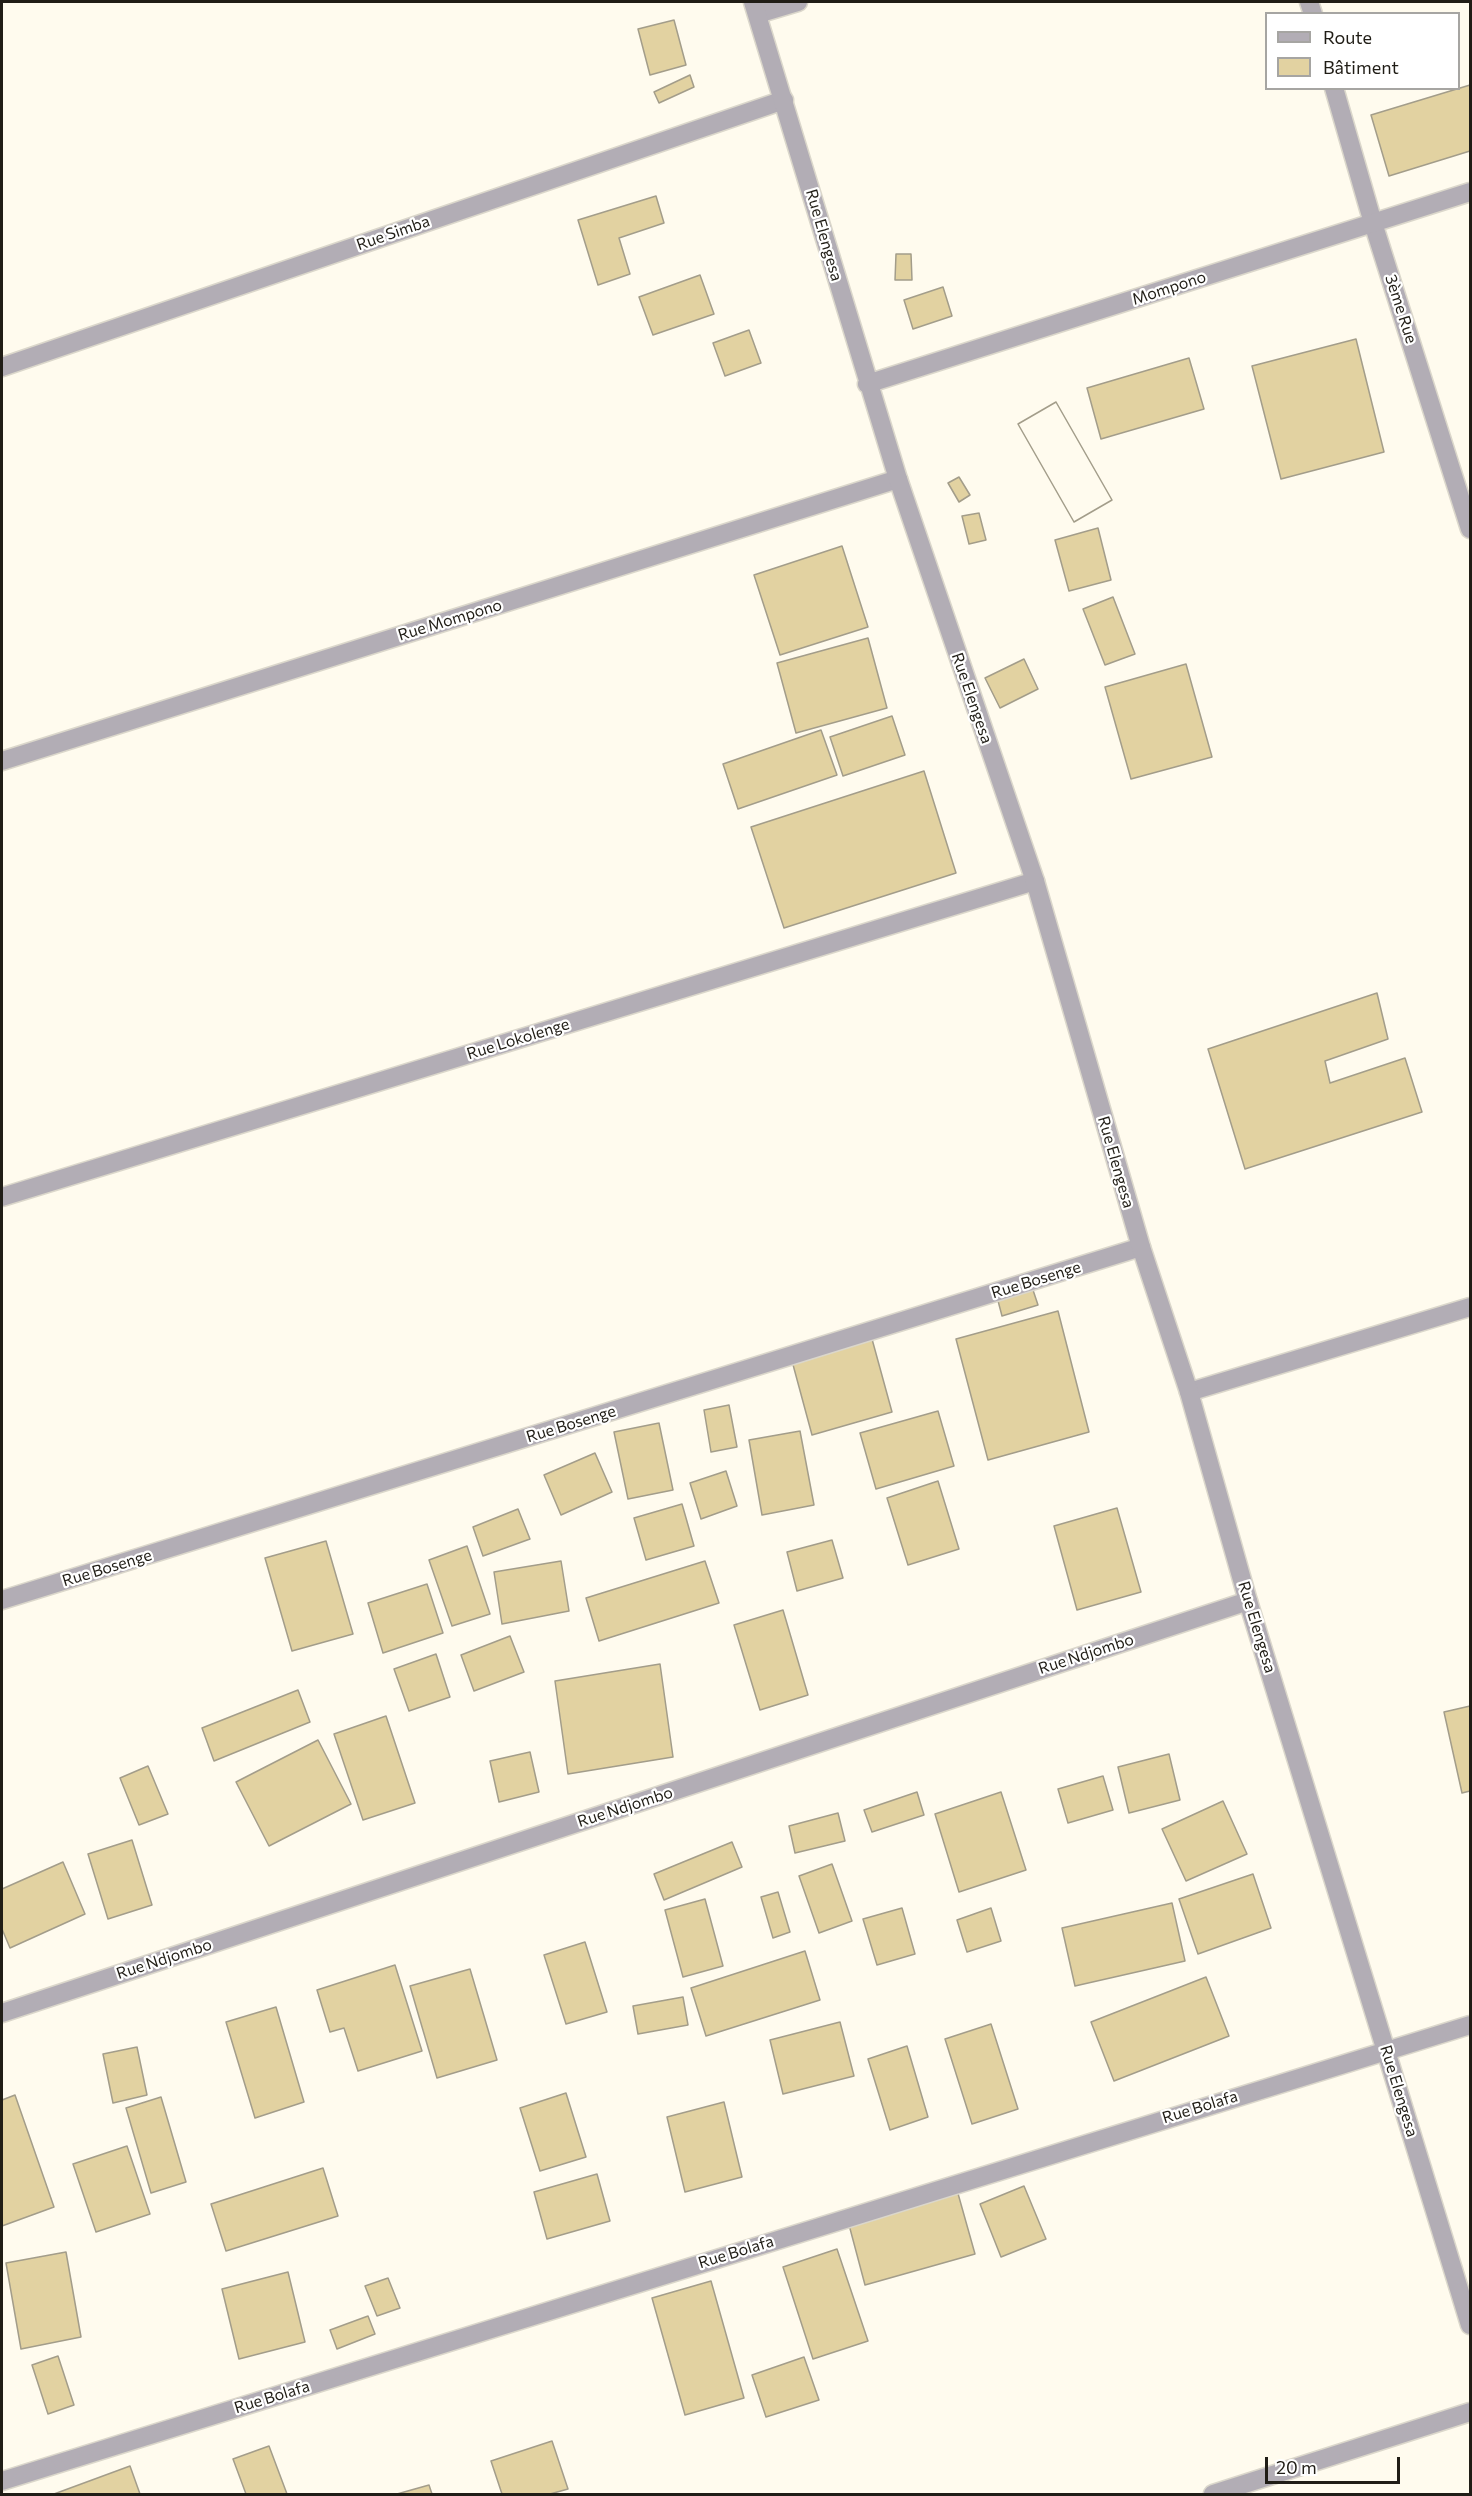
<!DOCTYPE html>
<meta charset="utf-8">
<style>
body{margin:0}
#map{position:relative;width:1472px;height:2496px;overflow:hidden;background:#fffbee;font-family:Commissioner,sans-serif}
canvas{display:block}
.frame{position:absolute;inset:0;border:3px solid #201d16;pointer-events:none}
.legend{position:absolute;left:1265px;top:12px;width:195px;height:78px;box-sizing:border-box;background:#fff;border:2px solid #a6a5a2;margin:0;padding:8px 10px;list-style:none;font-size:18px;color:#201d16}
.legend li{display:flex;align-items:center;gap:12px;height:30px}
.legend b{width:30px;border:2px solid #a6a5a2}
.scale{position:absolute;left:1265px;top:2457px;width:135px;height:27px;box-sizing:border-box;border:3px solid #201d16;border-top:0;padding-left:8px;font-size:18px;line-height:21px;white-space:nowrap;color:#201d16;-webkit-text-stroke:4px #fff;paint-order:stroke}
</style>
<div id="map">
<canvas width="1472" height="2496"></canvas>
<div class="frame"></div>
<ul class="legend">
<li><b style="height:8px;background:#b2adb5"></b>Route</li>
<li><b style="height:16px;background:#e2d2a1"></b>Bâtiment</li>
</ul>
<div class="scale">20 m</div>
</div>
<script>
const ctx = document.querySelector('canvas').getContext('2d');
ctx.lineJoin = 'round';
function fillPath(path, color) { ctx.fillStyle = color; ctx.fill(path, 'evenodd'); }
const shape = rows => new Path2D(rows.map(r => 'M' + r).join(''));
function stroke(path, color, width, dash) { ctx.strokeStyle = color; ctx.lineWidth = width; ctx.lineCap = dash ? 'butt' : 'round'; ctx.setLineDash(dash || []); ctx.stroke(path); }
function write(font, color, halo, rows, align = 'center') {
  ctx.font = font + ' Commissioner,sans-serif'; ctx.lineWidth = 4.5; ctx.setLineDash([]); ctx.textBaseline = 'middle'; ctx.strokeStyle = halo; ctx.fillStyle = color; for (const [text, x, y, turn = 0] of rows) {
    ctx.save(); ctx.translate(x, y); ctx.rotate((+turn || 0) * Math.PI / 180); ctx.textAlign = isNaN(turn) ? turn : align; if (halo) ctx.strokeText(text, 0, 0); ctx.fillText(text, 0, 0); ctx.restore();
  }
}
const building = shape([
 [674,20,686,65,650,75,638,29,674,20],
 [690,75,694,87,659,103,654,92,690,75],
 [1470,85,1470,151,1389,176,1371,115,1470,85],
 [656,196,664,223,619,238,630,274,598,285,578,220,656,196],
 [896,254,911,254,912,280,895,280,896,254],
 [700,275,714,314,653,335,639,297,700,275],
 [943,287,952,316,913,329,904,300,943,287],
 [749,330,761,363,725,376,713,343,749,330],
 [1356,339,1384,452,1281,479,1252,366,1356,339],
 [1189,358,1204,409,1101,439,1087,388,1189,358],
 [1056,402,1112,500,1074,522,1018,424,1056,402],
 [1056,402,1112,500,1074,522,1018,424,1056,402],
 [959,477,970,495,959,502,948,483,959,477],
 [979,513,986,540,969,544,962,516,979,513],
 [1098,528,1111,580,1069,591,1055,540,1098,528],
 [842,546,868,627,780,655,754,575,842,546],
 [1113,597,1135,654,1105,665,1083,609,1113,597],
 [868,638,887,708,796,733,777,663,868,638],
 [1024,659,1038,689,1000,708,985,678,1024,659],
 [1186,664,1212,757,1131,779,1105,687,1186,664],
 [892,716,905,755,843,776,830,737,892,716],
 [821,730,837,775,738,809,723,764,821,730],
 [924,771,956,873,784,928,751,827,924,771],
 [1377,993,1388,1039,1325,1061,1330,1083,1405,1058,1422,1112,1245,1169,1208,1049,1377,993],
 [1032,1287,1038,1305,1002,1316,997,1297,1032,1287],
 [1058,1311,1089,1432,988,1460,956,1339,1058,1311],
 [872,1339,892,1412,812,1435,792,1361,872,1339],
 [729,1405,737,1447,711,1452,704,1410,729,1405],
 [938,1411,954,1466,876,1489,860,1433,938,1411],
 [659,1423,673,1490,628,1499,614,1432,659,1423],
 [800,1431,814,1505,762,1515,749,1440,800,1431],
 [595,1453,612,1492,561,1515,544,1475,595,1453],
 [726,1471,737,1506,701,1519,690,1483,726,1471],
 [938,1481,959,1549,908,1565,887,1498,938,1481],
 [682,1504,694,1546,646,1560,634,1518,682,1504],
 [1117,1508,1141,1592,1077,1610,1054,1526,1117,1508],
 [518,1509,530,1539,483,1556,473,1527,518,1509],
 [832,1540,843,1578,797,1591,787,1552,832,1540],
 [326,1541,353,1634,292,1651,265,1558,326,1541],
 [467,1546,490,1614,452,1626,429,1560,467,1546],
 [561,1561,569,1611,502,1624,494,1572,561,1561],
 [705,1561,719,1603,599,1641,586,1598,705,1561],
 [427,1584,443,1633,383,1653,368,1603,427,1584],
 [783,1610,808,1695,760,1710,734,1625,783,1610],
 [510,1636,524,1672,474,1691,461,1655,510,1636],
 [436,1654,450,1697,409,1711,394,1669,436,1654],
 [660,1664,673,1757,568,1774,555,1681,660,1664],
 [298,1690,310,1722,214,1761,202,1728,298,1690],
 [1470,1706,1470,1791,1462,1793,1444,1712,1470,1706],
 [386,1716,415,1803,363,1820,334,1734,386,1716],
 [318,1740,351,1804,269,1846,236,1782,318,1740],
 [530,1752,539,1792,499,1802,490,1761,530,1752],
 [1169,1754,1180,1800,1129,1813,1118,1767,1169,1754],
 [148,1766,168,1814,139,1825,120,1778,148,1766],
 [1103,1776,1113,1810,1068,1823,1058,1789,1103,1776],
 [917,1792,924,1815,872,1832,864,1810,917,1792],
 [1001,1792,1026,1870,959,1892,935,1814,1001,1792],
 [1223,1801,1247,1854,1186,1881,1162,1829,1223,1801],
 [838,1813,845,1841,795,1853,789,1826,838,1813],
 [132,1840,152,1905,108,1919,88,1854,132,1840],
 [732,1842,742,1867,664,1900,654,1874,732,1842],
 [63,1862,85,1914,10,1948,2,1929,2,1889,63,1862],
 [832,1864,852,1921,819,1933,799,1876,832,1864],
 [1253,1874,1271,1928,1198,1954,1179,1899,1253,1874],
 [778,1892,790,1932,773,1938,761,1897,778,1892],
 [705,1899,723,1966,683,1977,665,1910,705,1899],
 [1172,1903,1185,1961,1075,1986,1062,1928,1172,1903],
 [902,1908,915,1954,877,1965,863,1919,902,1908],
 [991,1908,1001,1941,967,1952,957,1920,991,1908],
 [585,1942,607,2012,566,2024,544,1955,585,1942],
 [805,1951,820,2000,706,2036,691,1988,805,1951],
 [395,1965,422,2051,358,2071,344,2028,330,2032,317,1990,395,1965],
 [470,1969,497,2060,437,2078,410,1986,470,1969],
 [1206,1977,1229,2036,1114,2081,1091,2022,1206,1977],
 [683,1997,688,2025,638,2034,633,2006,683,1997],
 [276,2007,304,2102,255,2118,226,2022,276,2007],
 [840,2022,854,2076,783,2094,770,2040,840,2022],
 [991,2024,1018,2109,972,2124,945,2039,991,2024],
 [907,2046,928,2117,890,2130,868,2059,907,2046],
 [137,2047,147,2095,113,2103,103,2054,137,2047],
 [566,2093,586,2157,540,2171,520,2108,566,2093],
 [15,2095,54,2207,2,2226,2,2100,15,2095],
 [161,2097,186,2182,151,2193,126,2108,161,2097],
 [724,2102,742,2177,685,2192,667,2117,724,2102],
 [127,2146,150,2214,96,2232,73,2164,127,2146],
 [323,2168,338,2216,226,2251,211,2204,323,2168],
 [597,2174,610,2221,547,2239,534,2192,597,2174],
 [1024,2186,1046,2239,1001,2257,980,2204,1024,2186],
 [957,2190,975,2254,865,2285,848,2221,957,2190],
 [837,2249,868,2341,813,2359,783,2267,837,2249],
 [66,2252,81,2337,21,2349,6,2263,66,2252],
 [288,2272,305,2342,239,2359,222,2289,288,2272],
 [388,2278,400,2308,377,2316,365,2286,388,2278],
 [711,2281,744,2398,685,2415,652,2298,711,2281],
 [368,2316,375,2334,337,2349,330,2330,368,2316],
 [58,2356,74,2405,48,2414,32,2365,58,2356],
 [804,2357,819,2400,766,2417,752,2375,804,2357],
 [552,2441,568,2489,550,2494,502,2494,491,2461,552,2441],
 [269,2446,287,2494,246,2494,233,2459,269,2446],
 [130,2466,140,2494,54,2494,130,2466],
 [429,2485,432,2494,397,2494,429,2485]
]);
fillPath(building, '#e2d2a1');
stroke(building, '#a39d8a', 1.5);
const minor = shape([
 [1309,2,1313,14],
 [758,14,798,2],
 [1334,88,1373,223,1470,529],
 [2,367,784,100],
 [2,761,898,479],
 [2,1197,1035,881],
 [1189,1392,1470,1307],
 [2,1600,1141,1247],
 [2,2013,1248,1601],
 [2,2481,1470,2025],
 [1213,2494,1470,2412]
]);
const tertiary = shape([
 [753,2,898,479,1035,881,1141,1247,1189,1392,1248,1601,1470,2325],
 [867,384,1470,192]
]);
stroke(minor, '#dbd7cb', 21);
stroke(tertiary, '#dbd7cb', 21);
stroke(minor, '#b2adb5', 18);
stroke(tertiary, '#b2adb5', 18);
write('16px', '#201d16', '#fff', [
 ["Rue Simba",393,233,-19],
 ["Rue Elengesa",824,235,74],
 ["Mompono",1169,288,-18],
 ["3ème Rue",1401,309,72],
 ["Rue Mompono",450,620,-17],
 ["Rue Elengesa",972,698,71],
 ["Rue Lokolenge",518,1039,-17],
 ["Rue Elengesa",1116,1162,74],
 ["Rue Bosenge",1036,1280,-17],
 ["Rue Bosenge",571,1424,-17],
 ["Rue Bosenge",107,1568,-17],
 ["Rue Elengesa",1257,1627,73],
 ["Rue Ndjombo",1086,1654,-18],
 ["Rue Ndjombo",625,1807,-18],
 ["Rue Ndjombo",164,1959,-18],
 ["Rue Elengesa",1399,2091,73],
 ["Rue Bolafa",1200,2107,-17],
 ["Rue Bolafa",736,2252,-17],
 ["Rue Bolafa",272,2397,-17]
]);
</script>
